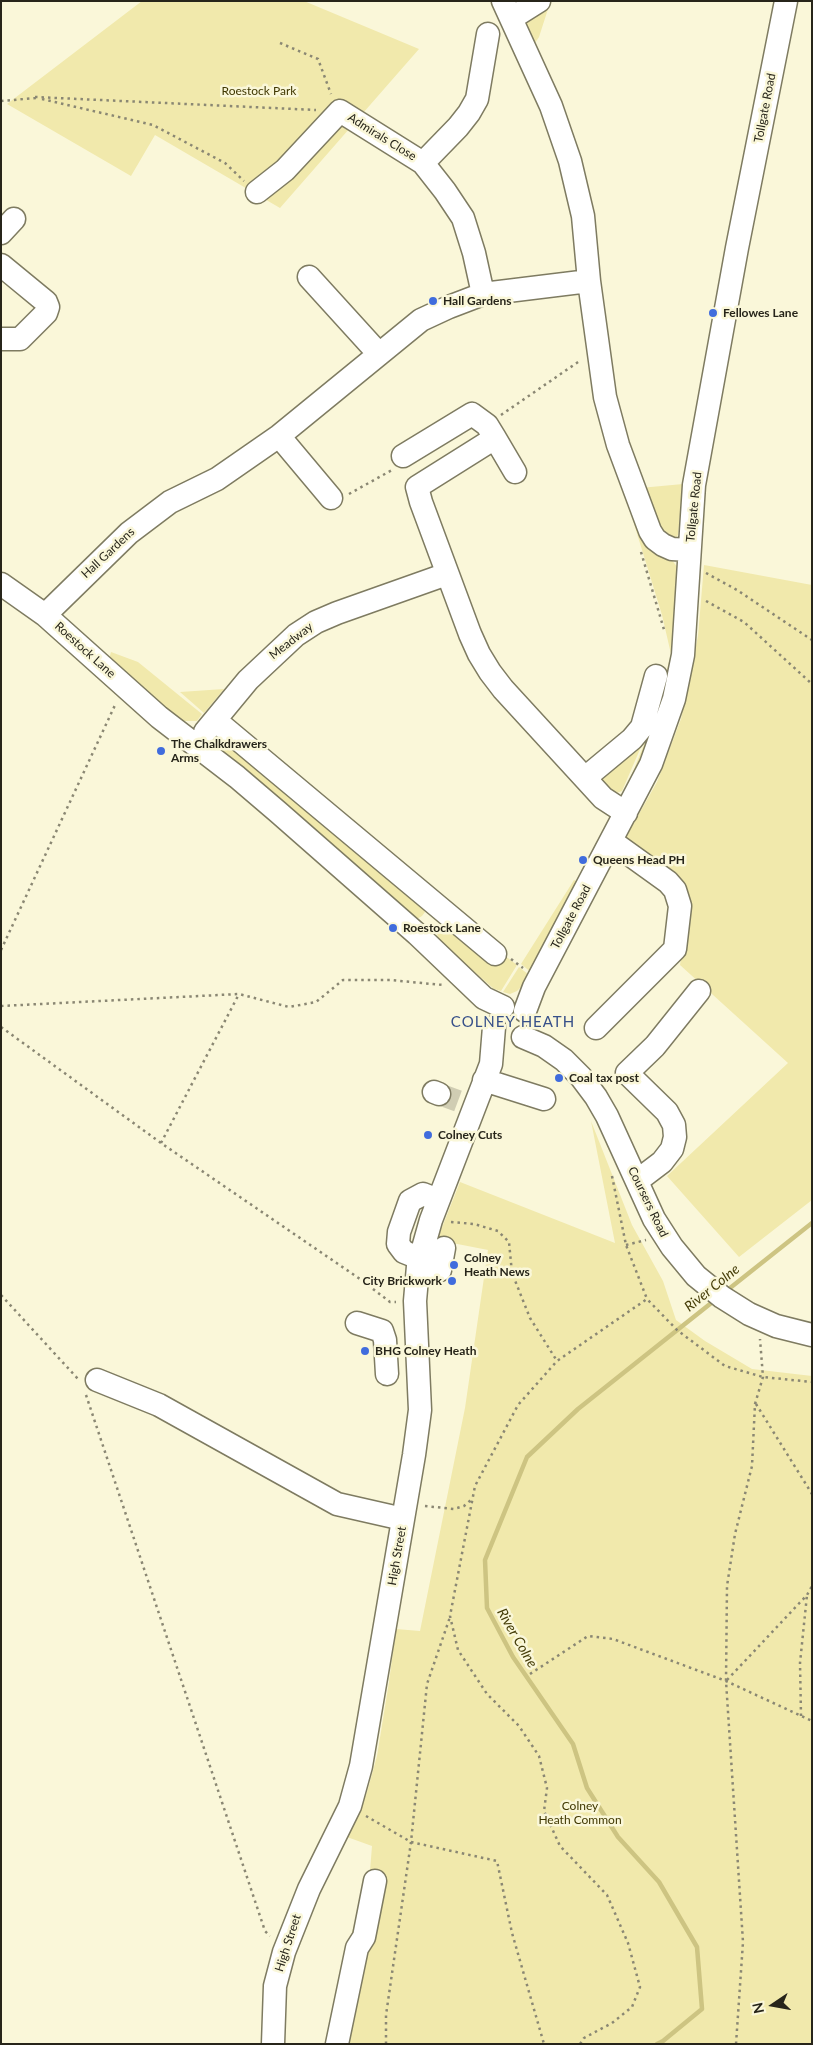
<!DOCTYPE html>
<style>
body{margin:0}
#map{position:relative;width:813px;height:2045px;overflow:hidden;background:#faf7d9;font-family:Lato,sans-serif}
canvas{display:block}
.frame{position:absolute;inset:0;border:2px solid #27251a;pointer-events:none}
.north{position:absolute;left:748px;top:1980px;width:50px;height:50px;-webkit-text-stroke:4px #faf7d9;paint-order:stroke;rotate:258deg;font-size:14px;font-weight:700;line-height:20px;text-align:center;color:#27251a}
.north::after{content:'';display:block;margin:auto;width:18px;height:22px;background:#27251a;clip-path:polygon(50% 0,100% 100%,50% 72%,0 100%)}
</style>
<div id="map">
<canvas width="813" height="2045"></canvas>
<div class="frame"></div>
<div class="north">N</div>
</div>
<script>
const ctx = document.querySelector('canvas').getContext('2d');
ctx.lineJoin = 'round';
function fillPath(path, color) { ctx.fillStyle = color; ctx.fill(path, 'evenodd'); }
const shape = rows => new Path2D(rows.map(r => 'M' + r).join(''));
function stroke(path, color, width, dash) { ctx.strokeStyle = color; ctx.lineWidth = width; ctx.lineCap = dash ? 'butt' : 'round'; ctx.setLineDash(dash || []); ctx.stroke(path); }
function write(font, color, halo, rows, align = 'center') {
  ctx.font = font + ' Lato,sans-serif'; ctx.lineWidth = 5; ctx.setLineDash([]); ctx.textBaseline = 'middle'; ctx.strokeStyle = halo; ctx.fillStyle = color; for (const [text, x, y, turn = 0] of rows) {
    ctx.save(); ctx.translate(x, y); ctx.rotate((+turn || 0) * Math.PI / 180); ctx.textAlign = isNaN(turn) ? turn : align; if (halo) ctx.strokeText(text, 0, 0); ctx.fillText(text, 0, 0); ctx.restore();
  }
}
fillPath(shape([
 [142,1,304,1,419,49,280,208,155,135,131,176,7,104],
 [545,5,548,9,539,37,533,46,524,20],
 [683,484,678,535,675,538,666,538,640,488],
 [627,501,678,568,677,641,659,725,627,786,652,725,671,654,662,615],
 [704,565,812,585,812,1200,739,1257,667,1176,788,1063,680,965,688,911,679,878,626,837,657,782,681,719,698,636],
 [111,652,138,662,202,714,197,721,174,721,108,663],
 [224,689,204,713,180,692],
 [647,733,622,791,614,794,600,781,602,776],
 [216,734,424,903,422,907,425,912,422,916,417,919,210,744,210,740],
 [574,880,580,883,532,973,521,964],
 [444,924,500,952,517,965,501,991,494,989,440,942,436,932,440,925],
 [519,967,529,975,523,985,517,991,510,994,503,992],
 [591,1121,632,1225,663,1281,676,1320,705,1341,752,1369,812,1376,812,2044,332,2044,352,1932,370,1871,372,1846,347,1837,367,1792,377,1756,389,1682,396,1629,420,1631,465,1408,488,1250,437,1240,460,1182,615,1243]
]), '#f1e9ac');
stroke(shape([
 [725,1292,812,1223],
 [657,2044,663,2041,702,2009,697,1947,659,1882,618,1837,587,1788,573,1744,513,1657,487,1608,485,1560,527,1457,578,1409,715,1300]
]), '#cdc482', 4.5);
stroke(shape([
 [439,1094,458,1101]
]), '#d0cdb3', 22, [22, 11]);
const minor = shape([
 [503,1,551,106,570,161,583,216,589,281,605,397,618,445,650,531,655,539,663,545,672,549,689,550],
 [512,18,539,1],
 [423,163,458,127,469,113,477,99,488,34],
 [257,192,285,170,340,111,423,163,445,191,463,218,474,253,483,294],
 [1,233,14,219],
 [1,265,46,302,48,307,46,313,20,339,1,339],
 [309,277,379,354],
 [279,436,331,498],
 [495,438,515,472],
 [403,456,472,414,487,425,495,438,417,487,421,502,470,634,479,654,490,672,503,689,603,798,626,813],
 [1,584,45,615,159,717,237,777,278,812,417,934,484,998,503,1007],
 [45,615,129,533,170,502,217,479,279,436,421,320,449,307,483,294,589,281],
 [215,720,495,954],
 [205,732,248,680,296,635,316,622,337,613,447,574],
 [585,778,632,739,642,727,656,676],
 [525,1011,534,987,651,764,674,699,683,655,694,485,737,248,786,1],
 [596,1028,675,949,680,906,675,890,668,882,611,841],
 [523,1037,544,1046,564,1060,581,1077,596,1097,607,1116,654,1219,672,1247,696,1276,722,1297,749,1314,776,1326,812,1335],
 [484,1080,544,1099],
 [434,1092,439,1094],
 [637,1181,662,1162,672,1149,675,1137,674,1125,667,1112,627,1073,655,1046,699,991],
 [419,1258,404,1252,398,1244,399,1232,410,1201,423,1194,438,1200],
 [418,1266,440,1270,444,1248],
 [357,1323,382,1331,385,1340,387,1374],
 [97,1380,159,1405,337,1504,403,1519],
 [273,2044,275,1986,284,1952,309,1889,350,1806,361,1766,414,1455,420,1410,415,1301,418,1266,431,1220,491,1064,494,1027],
 [337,2044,357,1948,364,1937,375,1881]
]);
stroke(minor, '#7e7b61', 25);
stroke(shape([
 [280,43,318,59,331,94],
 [35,97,316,110],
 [42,99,153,125,225,163,244,181],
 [1,101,36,98],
 [501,415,581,360],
 [349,494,392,470],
 [641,552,665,633],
 [706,573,737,590,812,640],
 [706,601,744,622,812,684],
 [1,950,116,703],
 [511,959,523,968],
 [1,1006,239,994,289,1007,316,1002,343,980,390,980,443,985],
 [1,1027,161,1143,360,1279,390,1302,396,1302],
 [161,1143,239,994],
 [612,1176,626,1245,647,1299],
 [451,1222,474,1224,498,1231,509,1242,512,1273,530,1318,557,1361],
 [626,1245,646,1240],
 [1,1295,78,1379],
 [86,1395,265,1931,270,1936],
 [756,1404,812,1494],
 [425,1506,454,1509,464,1506,471,1500],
 [530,1674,588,1636,613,1639,726,1681,812,1721],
 [727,1680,807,1595,812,1586],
 [801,1716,800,1663,807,1595],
 [366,1816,411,1842,497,1861,512,1933,544,2044],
 [386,2044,386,2015,411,1842,427,1684,450,1617],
 [580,2044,584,2038,612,2023,632,2007,640,1987,628,1943,607,1895,560,1846,544,1811,547,1788,539,1756,519,1726,487,1694,458,1650,450,1616,475,1486,518,1405,557,1361,647,1299,677,1330,725,1366,763,1377,812,1382],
 [736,2044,743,1942,726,1681,727,1586,735,1534,752,1466,755,1404,763,1377,760,1339]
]), '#8a8773', 2.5, [2.5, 4]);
stroke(minor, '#fff', 22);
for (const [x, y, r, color] of [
 [433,301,5,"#406cdd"],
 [713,313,5,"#406cdd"],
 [161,751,5,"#406cdd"],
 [583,860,5,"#406cdd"],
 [393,928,5,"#406cdd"],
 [559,1078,5,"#406cdd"],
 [428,1135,5,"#406cdd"],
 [454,1265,5,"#406cdd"],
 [452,1281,5,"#406cdd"],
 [365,1351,5,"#406cdd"]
]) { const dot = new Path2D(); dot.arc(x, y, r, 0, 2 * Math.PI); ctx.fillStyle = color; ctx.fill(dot); stroke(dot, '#faf7d9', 2); }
write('12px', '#403802', '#faf7d9', [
 ["Roestock Park",259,91],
 ["Colney",580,1806],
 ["Heath Common",580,1820]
]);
write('12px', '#27251a', '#faf7d9', [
 ["Tollgate Road",765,108,-79],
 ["Admirals Close",382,137,32],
 ["Tollgate Road",694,507,-84],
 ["Hall Gardens",108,553,-43],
 ["Meadway",291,641,-38],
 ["Roestock Lane",85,650,42],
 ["Tollgate Road",571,917,-62],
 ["Coursers Road",648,1202,64],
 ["High Street",397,1556,-80],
 ["High Street",288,1943,-72]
]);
write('bold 12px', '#27251a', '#faf7d9', [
 ["Hall Gardens",443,301],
 ["Fellowes Lane",723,313],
 ["The Chalkdrawers",171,744],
 ["Arms",171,758],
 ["Queens Head PH",593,860],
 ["Roestock Lane",403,928],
 ["Coal tax post",569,1078],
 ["Colney Cuts",438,1135],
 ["Colney",464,1258],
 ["Heath News",464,1272],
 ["City Brickwork",442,1281,"right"],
 ["BHG Colney Heath",375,1351]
], 'left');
write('italic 14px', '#453d08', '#faf7d9', [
 ["River Colne",712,1288,-39],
 ["River Colne",517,1638,60]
]);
ctx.letterSpacing = '1px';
write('15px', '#375089', '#faf7d9', [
 ["COLNEY HEATH",513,1022]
]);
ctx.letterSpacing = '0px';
</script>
